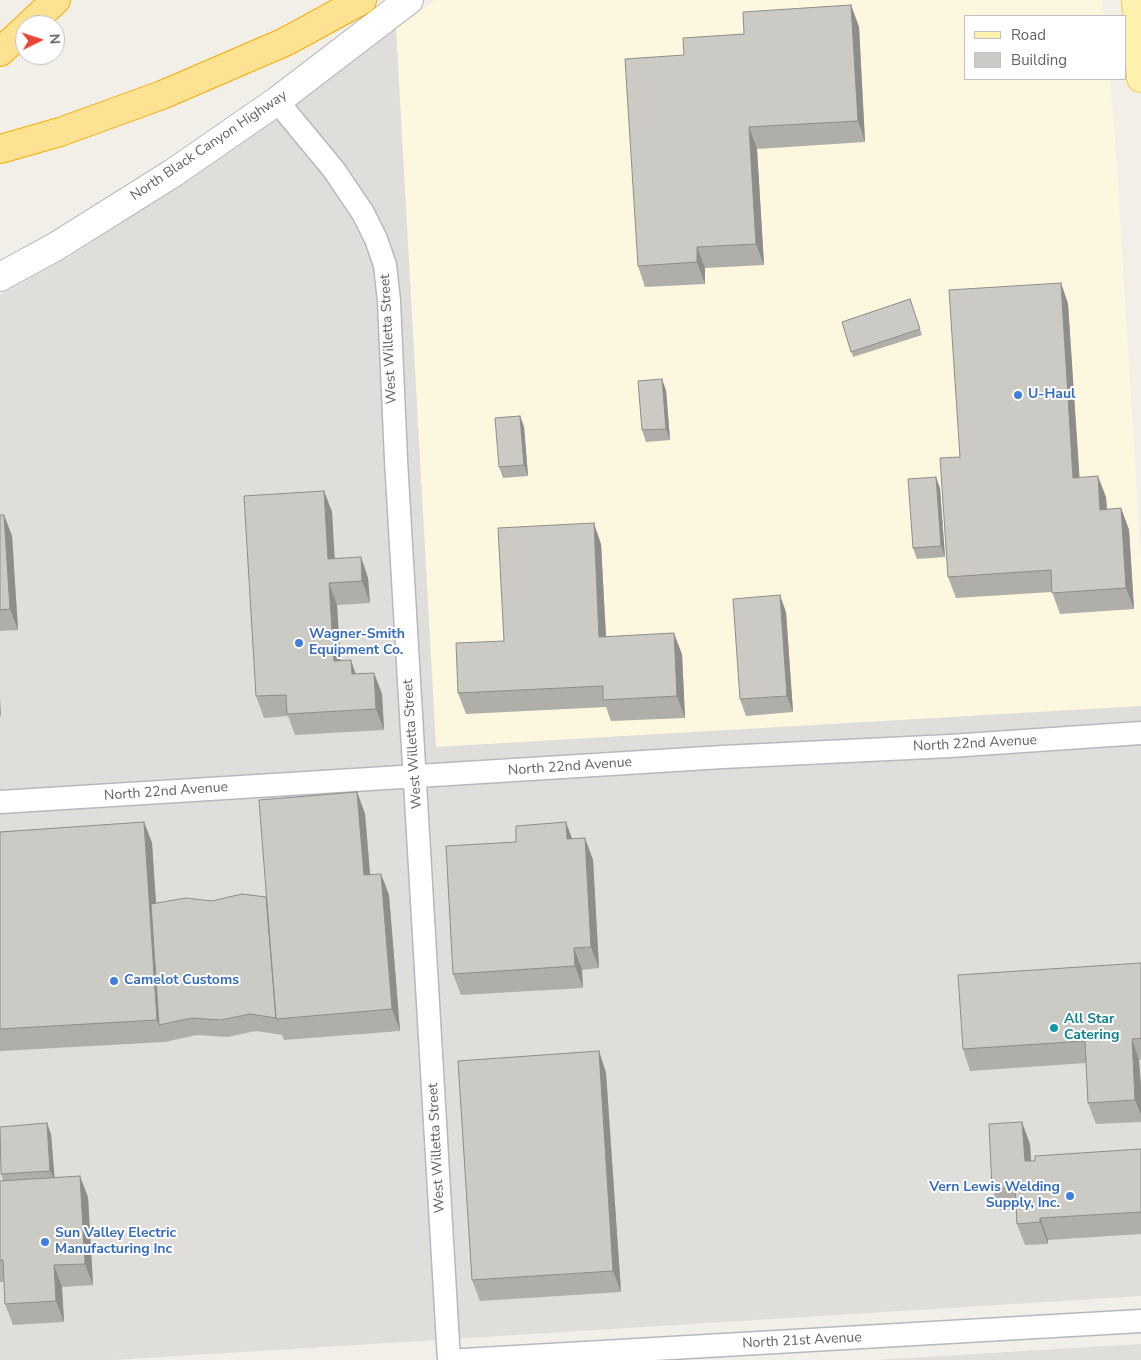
<!DOCTYPE html>
<style>
body{margin:0}
#map{position:relative;width:1141px;height:1360px;overflow:hidden;background:#f1efe8;font-family:"Nunito Sans",sans-serif}
canvas{display:block}
.legend{position:absolute;left:964px;top:15px;width:162px;height:65px;box-sizing:border-box;background:#fff;border:1px solid #bfc1c3;margin:0;padding:6px 9px;list-style:none;font-size:15px;color:#5f6368}
.legend li{display:flex;align-items:center;gap:10px;height:25px}
.legend b{width:25px;border:1px solid #bfc1c3}
.north{position:absolute;left:15px;top:15px;width:50px;height:50px;box-sizing:border-box;background:#fff;border:1px solid #bfc1c3;border-radius:50%;rotate:86deg;font-size:14px;font-weight:700;line-height:20px;text-align:center;color:#5f6368}
.north::after{content:'';display:block;margin:auto;width:18px;height:22px;background:#ea4335;clip-path:polygon(50% 0,100% 100%,50% 72%,0 100%)}
</style>
<div id="map">
<canvas width="1141" height="1360"></canvas>
<ul class="legend">
<li><b style="height:6px;background:#fff2af"></b>Road</li>
<li><b style="height:14px;background:#cccac5"></b>Building</li>
</ul>
<div class="north">N</div>
</div>
<script>
const ctx = document.querySelector('canvas').getContext('2d');
ctx.lineJoin = 'round';
function fillPath(path, color) { ctx.fillStyle = color; ctx.fill(path, 'evenodd'); }
const shape = rows => new Path2D(rows.map(r => 'M' + r).join(''));
function stroke(path, color, width, dash) { ctx.strokeStyle = color; ctx.lineWidth = width; ctx.lineCap = dash ? 'butt' : 'round'; ctx.setLineDash(dash || []); ctx.stroke(path); }
function write(font, color, halo, rows, align = 'center') {
  ctx.font = font + ' "Nunito Sans",sans-serif'; ctx.lineWidth = 4; ctx.setLineDash([]); ctx.textBaseline = 'middle'; ctx.strokeStyle = halo; ctx.fillStyle = color; for (const [text, x, y, turn = 0] of rows) {
    ctx.save(); ctx.translate(x, y); ctx.rotate((+turn || 0) * Math.PI / 180); ctx.textAlign = isNaN(turn) ? turn : align; if (halo) ctx.strokeText(text, 0, 0); ctx.fillText(text, 0, 0); ctx.restore();
  }
}
fillPath(shape([
 [435,0,1102,0,1104,16,965,16,965,79,1110,79,1116,152,1141,562,1141,706,436,747,396,28]
]), '#fef7e0');
fillPath(shape([
 [396,28,436,747,1141,706,1141,1296,115,1360,0,1360,0,295,69,257,233,149],
 [1141,1344,1141,1360,875,1360]
]), '#e0deda');
const street = shape([
 [277,101,334,170,363,213,376,239,385,265,389,301,396,460,449,1360],
 [0,802,723,757,950,746,1141,733],
 [463,1360,1141,1321]
]);
const secondary = shape([
 [0,277,55,247,173,173,277,101,409,0]
]);
const primary = shape([
 [1136,0,1141,78]
]);
const highway = shape([
 [29,25,56,0],
 [0,52,25,29],
 [0,149,60,132,162,95,285,42,362,0]
]);
stroke(street, '#b5b8bc', 25);
stroke(secondary, '#b6babf', 30);
stroke(primary, '#f2c960', 30);
stroke(highway, '#f9ab00', 30);
stroke(street, '#fff', 22);
stroke(secondary, '#fff', 28);
stroke(primary, '#fff2af', 28);
stroke(highway, '#fde293', 28);
fillPath(shape([
 [851,5,859,27,865,142,757,149,764,265,705,268,705,284,645,287,638,266,684,55,744,34],
 [1061,283,1068,304,1079,477,1106,497,1107,509,1121,508,1129,530,1134,609,1060,614,1052,592,956,598,948,577,960,457],
 [910,299,922,335,853,357,842,322],
 [666,390,670,440,646,442,642,430],
 [520,416,524,427,528,476,503,478,499,467],
 [940,488,945,557,917,559,913,548],
 [324,491,332,512,334,559,361,557,368,578,370,603,337,605,340,661,356,674,374,673,382,694,384,730,295,735,288,716,264,718,256,696],
 [0,515,4,515,12,536,18,630,0,631],
 [601,544,606,636,682,654,685,718,611,721,606,707,466,714,458,693,504,641],
 [786,612,793,712,746,716,740,699],
 [357,792,365,814,370,875,381,874,389,895,400,1031,284,1040,282,1035,256,1031,227,1037,197,1035,165,1042,0,1051,0,832,144,822,152,843,156,903,212,901,266,897],
 [585,838,593,860,599,968,582,970,583,988,461,995,453,974,572,839],
 [1141,963,1141,1060,1139,1060,1141,1087,1141,1122,1096,1124,1088,1103,1086,1063,970,1071,963,1049],
 [599,1051,606,1073,621,1292,480,1301,472,1280],
 [51,1134,54,1177,88,1197,93,1285,62,1287,64,1322,13,1325,5,1304,4,1282,0,1282,0,1181,3,1180,1,1174],
 [1030,1144,1031,1161,1141,1149,1141,1234,1048,1240,1048,1244,1025,1245,1017,1224,1016,1209,1000,1210,992,1189]
]), '#afaea9');
fillPath(shape([
 [851,5,859,27,865,142,858,121],
 [749,127,757,149,764,265,756,244],
 [697,247,705,268,705,284,697,262],
 [1061,283,1068,304,1081,499,1073,478],
 [662,379,666,390,670,440,666,429],
 [520,416,524,427,528,476,524,465],
 [1098,476,1106,497,1108,531,1100,510],
 [936,477,940,488,945,557,941,546],
 [324,491,332,512,336,580,328,559],
 [1121,508,1129,530,1134,609,1126,588],
 [4,515,12,536,18,630,10,609],
 [594,523,601,544,607,658,599,637],
 [361,557,368,578,370,603,362,581],
 [329,583,337,605,342,683,334,661],
 [780,595,786,612,793,712,787,696],
 [674,633,682,654,685,718,677,696],
 [351,660,358,681,352,674],
 [374,673,382,694,384,730,376,709],
 [0,698,1,717,0,714],
 [357,792,365,814,372,897,364,875],
 [144,822,152,843,164,1024,159,1025,157,1020],
 [566,822,574,844,567,839],
 [585,838,593,860,599,968,591,947],
 [381,874,389,895,400,1031,392,1009],
 [574,948,582,970,583,988,575,966],
 [1132,1039,1139,1060,1141,1087,1141,1115,1135,1100],
 [599,1051,606,1073,621,1292,613,1271],
 [1022,1122,1030,1144,1032,1183,1025,1161],
 [47,1123,51,1134,55,1182,50,1171],
 [80,1176,88,1197,93,1285,85,1264],
 [1040,1218,1048,1240,1048,1244,1040,1222],
 [54,1265,62,1287,64,1322,56,1301]
]), '#8f8d8a');
const building = shape([
 [851,5,858,121,749,127,756,244,697,247,697,262,638,266,625,59,684,55,683,38,744,34,743,12,851,5],
 [1061,283,1073,478,1098,476,1100,510,1121,508,1126,588,1052,593,1051,570,948,577,940,458,960,457,949,290,1061,283],
 [910,299,920,329,851,352,842,322,910,299],
 [662,379,666,429,642,430,638,381,662,379],
 [520,416,524,465,499,467,495,418,520,416],
 [936,477,941,546,913,548,908,479,936,477],
 [324,491,328,559,361,557,362,581,329,583,334,661,351,660,352,674,374,673,376,709,287,714,286,695,256,696,244,496,324,491],
 [0,515,4,515,10,609,0,610,0,515],
 [594,523,599,637,674,633,677,696,603,700,603,686,458,693,456,643,504,641,498,528,594,523],
 [780,595,787,696,740,699,733,599,780,595],
 [357,792,364,875,381,874,392,1009,276,1019,259,800,357,792],
 [144,822,157,1020,0,1029,0,832,144,822],
 [566,822,567,839,585,838,591,947,574,948,575,966,453,974,446,846,516,842,516,826,566,822],
 [242,894,266,897,276,1018,250,1014,221,1020,191,1018,159,1025,151,904,186,898,212,901,242,894],
 [1141,963,1141,1038,1132,1039,1135,1100,1088,1103,1085,1041,963,1049,958,975,1141,963],
 [599,1051,613,1271,472,1280,458,1061,599,1051],
 [1022,1122,1025,1161,1035,1161,1035,1156,1141,1149,1141,1212,1040,1218,1040,1222,1017,1224,1015,1187,992,1189,989,1124,1022,1122],
 [47,1123,50,1171,1,1174,0,1127,47,1123],
 [80,1176,85,1264,54,1265,56,1301,5,1304,3,1260,0,1260,0,1181,80,1176]
]);
fillPath(building, '#cccac5');
stroke(building, '#8f8d8a', 1);
for (const [x, y, r, color] of [
 [1018,395,5,"#3f7fe0"],
 [299,643,5,"#3f7fe0"],
 [114,981,5,"#3f7fe0"],
 [1054,1028,5,"#0f9aa8"],
 [1070,1196,5,"#3f7fe0"],
 [45,1242,5,"#3f7fe0"]
]) { const dot = new Path2D(); dot.arc(x, y, r, 0, 2 * Math.PI); ctx.fillStyle = color; ctx.fill(dot); stroke(dot, '#fff', 2); }
write('14px', '#5f6368', '#fff', [
 ["North Black Canyon Highway",209,146,-34],
 ["West Willetta Street",389,339,-93],
 ["West Willetta Street",413,744,-94],
 ["North 22nd Avenue",975,744,-3],
 ["North 22nd Avenue",570,767,-4],
 ["North 22nd Avenue",166,792,-4],
 ["West Willetta Street",437,1148,-93],
 ["North 21st Avenue",802,1341,-3]
]);
write('bold 14px', '#366cbe', '#fff', [
 ["U-Haul",1028,395],
 ["Wagner-Smith",309,635],
 ["Equipment Co.",309,651],
 ["Camelot Customs",124,981],
 ["Vern Lewis Welding",1060,1188,"right"],
 ["Supply, Inc.",1060,1204,"right"],
 ["Sun Valley Electric",55,1234],
 ["Manufacturing Inc",55,1250]
], 'left');
write('bold 14px', '#0d838f', '#fff', [
 ["All Star",1064,1020],
 ["Catering",1064,1036]
], 'left');
</script>
